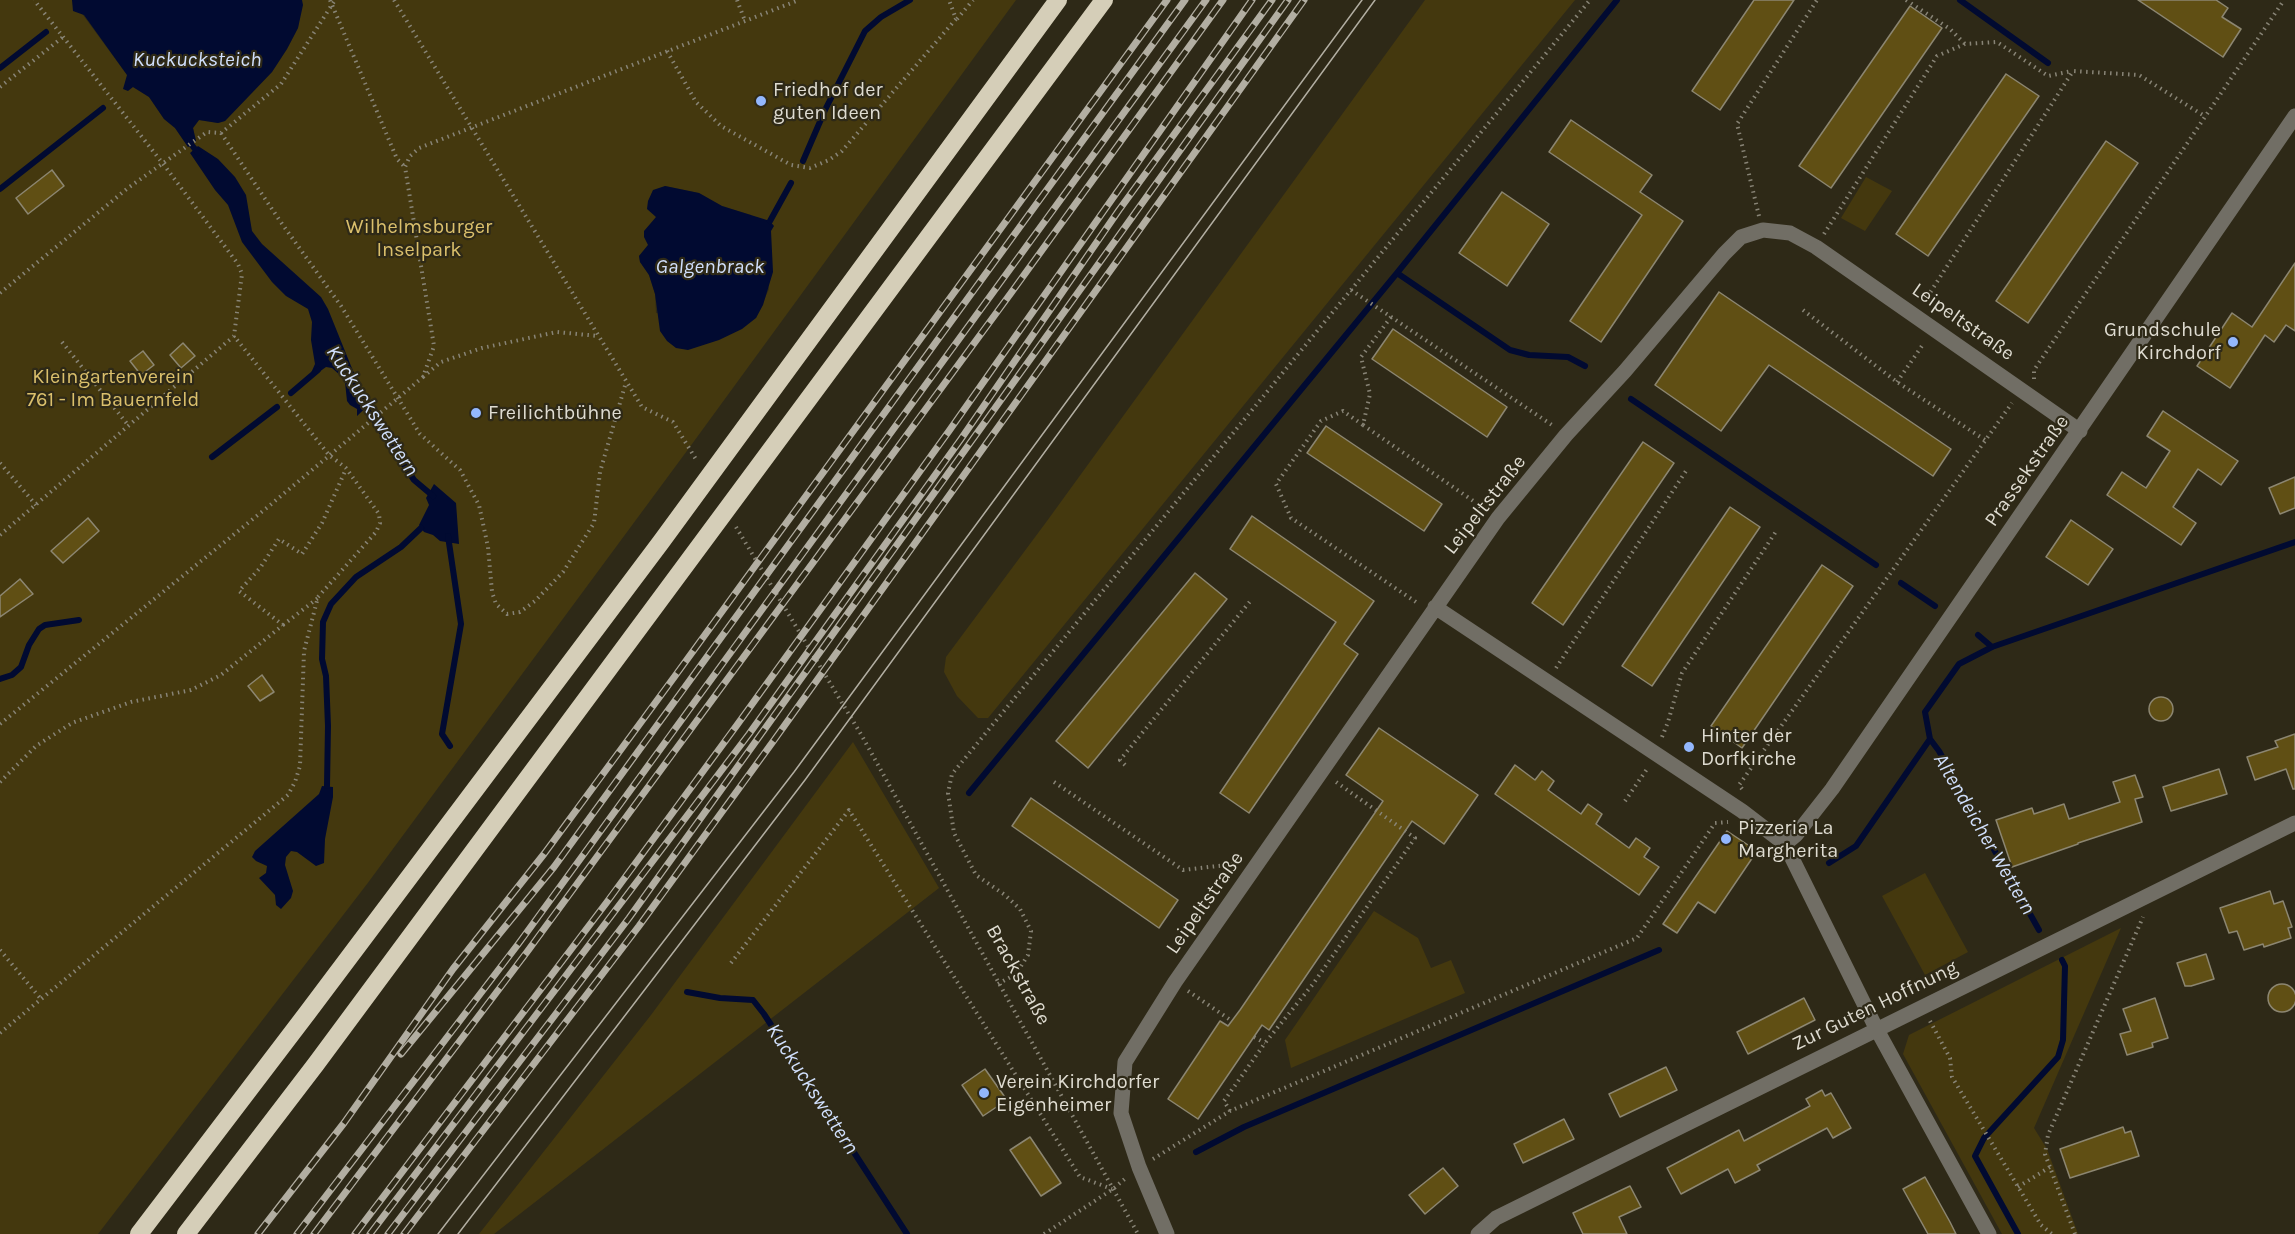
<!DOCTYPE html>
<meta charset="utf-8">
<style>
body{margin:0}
canvas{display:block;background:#2e2917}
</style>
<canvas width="2295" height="1234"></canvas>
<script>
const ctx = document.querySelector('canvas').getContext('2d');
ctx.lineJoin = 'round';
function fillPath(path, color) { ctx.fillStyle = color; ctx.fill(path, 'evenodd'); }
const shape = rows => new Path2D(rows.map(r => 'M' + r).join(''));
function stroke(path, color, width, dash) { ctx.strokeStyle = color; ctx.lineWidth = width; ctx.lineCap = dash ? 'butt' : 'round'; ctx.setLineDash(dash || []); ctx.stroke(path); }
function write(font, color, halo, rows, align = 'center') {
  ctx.font = font + ' Karla,sans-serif'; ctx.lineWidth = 4.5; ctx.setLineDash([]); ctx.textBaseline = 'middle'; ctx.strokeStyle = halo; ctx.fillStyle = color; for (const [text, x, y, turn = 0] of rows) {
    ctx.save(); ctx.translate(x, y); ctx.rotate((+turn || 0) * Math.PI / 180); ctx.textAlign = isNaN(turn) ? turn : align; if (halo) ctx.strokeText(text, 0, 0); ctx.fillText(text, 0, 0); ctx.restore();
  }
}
fillPath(shape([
 [0,0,72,0,127,75,127,80,133,87,149,97,164,119,175,128,188,147,196,141,193,128,199,120,218,123,225,121,272,72,287,49,298,28,302,0,1016,0,692,444,367,884,98,1234,0,1234],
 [665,186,699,193,722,206,751,215,769,289,756,318,656,313,655,294,649,275,640,262,639,256,648,245,656,217,654,214],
 [1425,0,1575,0,988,718,978,718,957,696,944,672,946,657,1047,521],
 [1866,177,1892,191,1865,231,1841,218],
 [853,742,939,888,494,1234,479,1234,651,1015],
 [1925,873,1968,952,1925,975,1882,896],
 [1374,911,1418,938,1431,968,1451,960,1465,993,1291,1068,1285,1040],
 [2121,928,2034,1128,2047,1149,2078,1234,2002,1234,1903,1054,1909,1035]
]), '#44380e');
fillPath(shape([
 [72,0,302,0,303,5,298,28,287,49,272,72,225,121,218,123,199,120,193,128,196,141,188,147,175,128,164,119,149,97,133,87,128,91,123,89,127,75,84,15,73,11],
 [198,146,218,159,235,177,246,195,252,231,262,244,321,297,328,309,351,366,364,395,371,403,357,416,357,409,350,405,347,401,345,382,341,376,332,368,326,367,315,375,311,373,315,364,311,340,312,322,308,309,286,296,272,282,242,242,228,205,215,190,190,153],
 [665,186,699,193,722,206,770,221,774,226,771,231,773,272,763,305,756,318,742,329,719,340,688,350,676,348,667,341,660,331,655,294,649,275,640,262,639,256,648,245,644,237,644,231,656,217,647,209,648,201,653,190],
 [434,484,456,503,459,544,440,541,433,535,424,532,419,525,429,505,426,498],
 [322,786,333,787,333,797,325,839,324,863,316,866,297,852,291,851,286,857,285,865,293,891,291,898,281,909,276,905,275,895,259,878,266,873,267,866,256,861,252,857,255,851,319,794]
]), '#010a31');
stroke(shape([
 [1960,0,2048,63],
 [0,68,46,32],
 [191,144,198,153],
 [803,161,825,110,865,31,881,17,910,0],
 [0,189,103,108],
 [770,221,791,183],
 [1397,273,1510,350,1529,355,1568,357,1585,366],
 [291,393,318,370],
 [1631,399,1876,565],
 [362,402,414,480,433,496],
 [212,457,277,407],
 [448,536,461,624,442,734,450,746],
 [1901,583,1935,606],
 [1978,635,1992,647],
 [0,679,12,675,21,667,29,645,39,629,45,625,79,620],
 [1930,739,1939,751,2039,930],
 [327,786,328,726,326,676,322,659,323,622,331,604,356,577,401,547,421,528],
 [969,793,1397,273,1617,0],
 [1829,863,1856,846,1930,739,1925,712,1959,664,1992,647,2295,542],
 [687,992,720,998,753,1000,764,1014,907,1234],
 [1196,1152,1244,1127,1659,950],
 [2018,1234,1975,1156,1984,1138,2058,1057,2063,1040,2065,966,2062,960]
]), '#010a31', 6);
const building = shape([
 [1754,0,1794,0,1720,110,1692,91,1754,0],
 [2138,0,2216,0,2228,8,2222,17,2241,29,2223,57,2138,0],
 [1910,6,1942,28,1831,188,1799,166,1910,6],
 [2006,74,2039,96,1928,256,1896,234,2006,74],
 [1571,120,1652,175,1640,192,1683,221,1601,342,1570,321,1642,215,1549,152,1571,120],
 [2106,141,2138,163,2028,323,1996,301,2106,141],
 [52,170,64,186,28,214,16,198,52,170],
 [1502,192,1549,224,1507,286,1459,253,1502,192],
 [2295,263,2295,331,2286,325,2274,342,2265,335,2230,388,2197,366,2232,313,2252,327,2295,263],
 [1719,292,1951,449,1933,476,1769,365,1721,431,1655,385,1719,292],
 [1393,329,1507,407,1487,437,1372,359,1393,329],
 [183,343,195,356,181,368,170,355,183,343],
 [143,351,154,365,141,375,130,361,143,351],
 [2163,411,2238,461,2221,485,2198,469,2173,507,2196,523,2181,545,2107,495,2122,472,2146,488,2170,451,2147,436,2163,411],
 [1326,426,1442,504,1424,531,1307,453,1326,426],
 [1643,442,1674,463,1563,625,1532,603,1643,442],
 [2295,477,2295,508,2280,514,2269,488,2295,477],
 [1730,507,1760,527,1652,686,1622,666,1730,507],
 [1252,516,1374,601,1344,644,1358,654,1249,813,1220,793,1336,622,1230,549,1252,516],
 [88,518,99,531,63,563,51,551,88,518],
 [2071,520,2113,549,2088,585,2046,557,2071,520],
 [1822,565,1853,586,1742,748,1711,726,1822,565],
 [1195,573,1227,599,1088,768,1056,741,1195,573],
 [20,579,33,594,0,617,0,596,20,579],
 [262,675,274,692,260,701,248,686,262,675],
 '2149 709a12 12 0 1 1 24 0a12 12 0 1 1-24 0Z',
 [1379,728,1478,795,1444,844,1412,821,1269,1030,1262,1025,1198,1119,1168,1099,1220,1021,1228,1026,1240,1010,1383,801,1346,775,1379,728],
 [2295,734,2295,789,2293,789,2286,769,2255,780,2247,757,2278,747,2275,741,2295,734],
 [1515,765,1535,780,1542,771,1554,781,1548,790,1581,814,1588,804,1602,814,1596,824,1629,848,1636,838,1650,848,1644,857,1659,867,1639,895,1495,794,1515,765],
 [2219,769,2227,794,2171,811,2163,787,2219,769],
 [2135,775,2143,797,2135,799,2142,822,2078,843,2078,844,2012,867,1996,820,2032,808,2034,814,2064,804,2069,819,2120,802,2113,782,2135,775],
 [1031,798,1178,900,1159,928,1012,826,1031,798],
 [1727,831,1757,851,1715,913,1698,902,1677,933,1663,924,1727,831],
 [2270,891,2274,904,2283,901,2292,927,2288,928,2291,938,2264,947,2263,944,2244,950,2237,931,2229,933,2220,908,2270,891],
 [2206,954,2214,979,2191,986,2185,986,2177,963,2206,954],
 '2268 998a14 14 0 1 1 28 0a14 14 0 1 1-28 0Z',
 [1804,998,1815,1020,1748,1054,1737,1032,1804,998],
 [2155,998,2168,1038,2152,1043,2153,1047,2127,1055,2120,1034,2131,1031,2123,1009,2155,998],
 [1666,1067,1677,1090,1620,1117,1609,1094,1666,1067],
 [985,1069,1007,1100,983,1116,962,1085,985,1069],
 [1822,1090,1825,1096,1831,1093,1851,1128,1833,1138,1827,1128,1757,1165,1760,1170,1735,1183,1728,1169,1681,1194,1667,1168,1739,1130,1744,1141,1810,1106,1806,1099,1822,1090],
 [1564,1119,1574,1139,1523,1163,1514,1144,1564,1119],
 [2123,1127,2125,1133,2131,1131,2139,1156,2070,1178,2060,1149,2123,1127],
 [1030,1137,1061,1183,1041,1196,1010,1150,1030,1137],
 [1443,1168,1458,1186,1425,1214,1409,1195,1443,1168],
 [1925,1177,1950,1222,1956,1234,1928,1234,1903,1189,1925,1177],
 [1630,1186,1641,1207,1619,1217,1627,1234,1583,1234,1573,1213,1630,1186]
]);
fillPath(building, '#604f14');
stroke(building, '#8c8671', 1.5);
stroke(shape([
 [330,0,397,159,405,167],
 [394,0,642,407,673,422,697,461],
 [737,0,745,21],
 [1906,0,1950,29,1965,44],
 [957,19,973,0],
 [667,51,696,102,721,126,791,165,810,168,829,160,842,151,956,19,949,0],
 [0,87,63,37],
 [221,133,280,221,341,306,420,434,460,470,479,505,488,547,492,592,496,604,507,614,520,612,535,601,563,572,594,523,600,472,626,382],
 [1759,216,1737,124,1817,0],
 [1824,234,1937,56,1965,44,1997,42,2048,76,2072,71],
 [1351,290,1552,425],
 [0,293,128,188,207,132,221,133,281,84,335,0],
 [1924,302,2073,71,2139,75,2206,117],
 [1803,310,1897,382,1985,440],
 [1391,317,1361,357,1370,394,1363,425,1343,411,1321,421,1276,484,1291,518,1419,604],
 [62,342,128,425],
 [423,377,441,362,482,348,557,332,598,336],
 [2034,379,2034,370,2284,0],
 [1897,382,1924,343],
 [1363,425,1485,509],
 [0,463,36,505],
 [736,527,862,736,1138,1234],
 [0,535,234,336,242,274,238,264,164,165,34,0],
 [283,625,318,598],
 [1556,668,1688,468],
 [0,724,269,506,423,377,434,346,405,167,410,156,419,148,799,0],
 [1662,737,1668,722,1682,673,1777,530],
 [1125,765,1120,760,1252,599],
 [0,782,36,746,72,723,131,702,191,690,221,675,283,625,239,591,260,568,279,539,302,554,322,523,346,469],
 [1054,782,1183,870,1235,864],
 [1742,789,1739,785,2012,403],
 [1625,801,1647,769],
 [0,950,41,999],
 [731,963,849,810,1080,1177,1112,1189],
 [998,984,1016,974,1028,955,1031,931,1020,909,1005,895,976,875,954,833,948,793,952,774,1590,0],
 [1188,991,1232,1021],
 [1930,1021,1950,1058,1952,1077,2041,1225,2052,1234],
 [0,1033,288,795,295,782,300,766,304,651,318,597,376,532,380,523,379,514,346,468,329,455,234,336],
 [1254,1037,1265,1043],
 [1230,1111,1224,1101,1265,1043,1313,984,1415,838,1336,782],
 [1153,1159,1230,1111,1637,938,1715,823,1728,822],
 [2018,1187,2050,1167],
 [1044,1234,1113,1189,1127,1177],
 [2075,1234,2045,1154,2048,1135,2143,917]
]), '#888476', 4, [1.5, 4.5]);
stroke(shape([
 [1435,607,1742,811,1785,844,1876,1028,1989,1234],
 [1785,844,1796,835,1832,789,2295,116],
 [1167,1234,1139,1167,1121,1113,1125,1062,1175,982,1498,518,1566,435,1625,371,1724,254,1741,237,1763,230,1790,233,1816,247,2080,431],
 [1478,1234,1496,1218,2295,823]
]), '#716e65', 15);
stroke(shape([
 [139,1234,308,1012,661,542,1058,0],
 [186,1234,316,1064,1104,0]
]), '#d5ceb8', 18);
stroke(shape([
 [438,1234,794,772,1362,0],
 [458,1234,805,780,1375,0]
]), '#b2aea2', 1.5);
const rail = shape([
 [401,1054,554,867,1185,0],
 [258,1234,344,1123,453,969,544,854,675,676,1167,0],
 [297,1234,519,943,1206,0],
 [314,1234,527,952,1011,293,1223,0],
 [355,1234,607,902,737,725,949,431,1252,0],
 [370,1234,749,734,961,439,1119,210,1272,0],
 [388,1234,629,918,1288,0],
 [404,1234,639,926,772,743,1304,0]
]);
stroke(rail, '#b2aea2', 7);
stroke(rail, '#2e2917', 4.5, [14]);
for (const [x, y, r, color] of [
 [761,101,6,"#93b7fd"],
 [2233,342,6,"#93b7fd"],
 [476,413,6,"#93b7fd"],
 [1689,747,6,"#93b7fd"],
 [1726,839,6,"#93b7fd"],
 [984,1093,6,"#93b7fd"]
]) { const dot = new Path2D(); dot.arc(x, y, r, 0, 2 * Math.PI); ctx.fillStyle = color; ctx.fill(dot); stroke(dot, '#2e2917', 2); }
write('20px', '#dfdcd1', '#2e2917', [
 ["Friedhof der",773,90],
 ["guten Ideen",773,113],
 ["Grundschule",2221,330,"right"],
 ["Kirchdorf",2221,353,"right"],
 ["Freilichtbühne",488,413],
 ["Hinter der",1701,736],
 ["Dorfkirche",1701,759],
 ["Pizzeria La",1738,828],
 ["Margherita",1738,851],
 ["Verein Kirchdorfer",996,1082],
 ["Eigenheimer",996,1105]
], 'left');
write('20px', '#dbc06c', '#2e2917', [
 ["Wilhelmsburger",419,227],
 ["Inselpark",419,250],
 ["Kleingartenverein",113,377],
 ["761 - Im Bauernfeld",113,400]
]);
write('20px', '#dfdcd1', '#2e2917', [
 ["Leipeltstraße",1963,322,35],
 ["Prassekstraße",2027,471,-55],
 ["Leipeltstraße",1485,505,-52],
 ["Leipeltstraße",1205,903,-55],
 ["Brackstraße",1018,975,61],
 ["Zur Guten Hoffnung",1875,1006,-26]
]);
write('italic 21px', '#d0dffc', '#2e2917', [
 ["Kuckucksteich",197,60],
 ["Galgenbrack",710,267],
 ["Kuckuckswettern",372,411,57],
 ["Altendeicher Wettern",1984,834,60],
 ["Kuckuckswettern",812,1089,57]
]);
</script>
